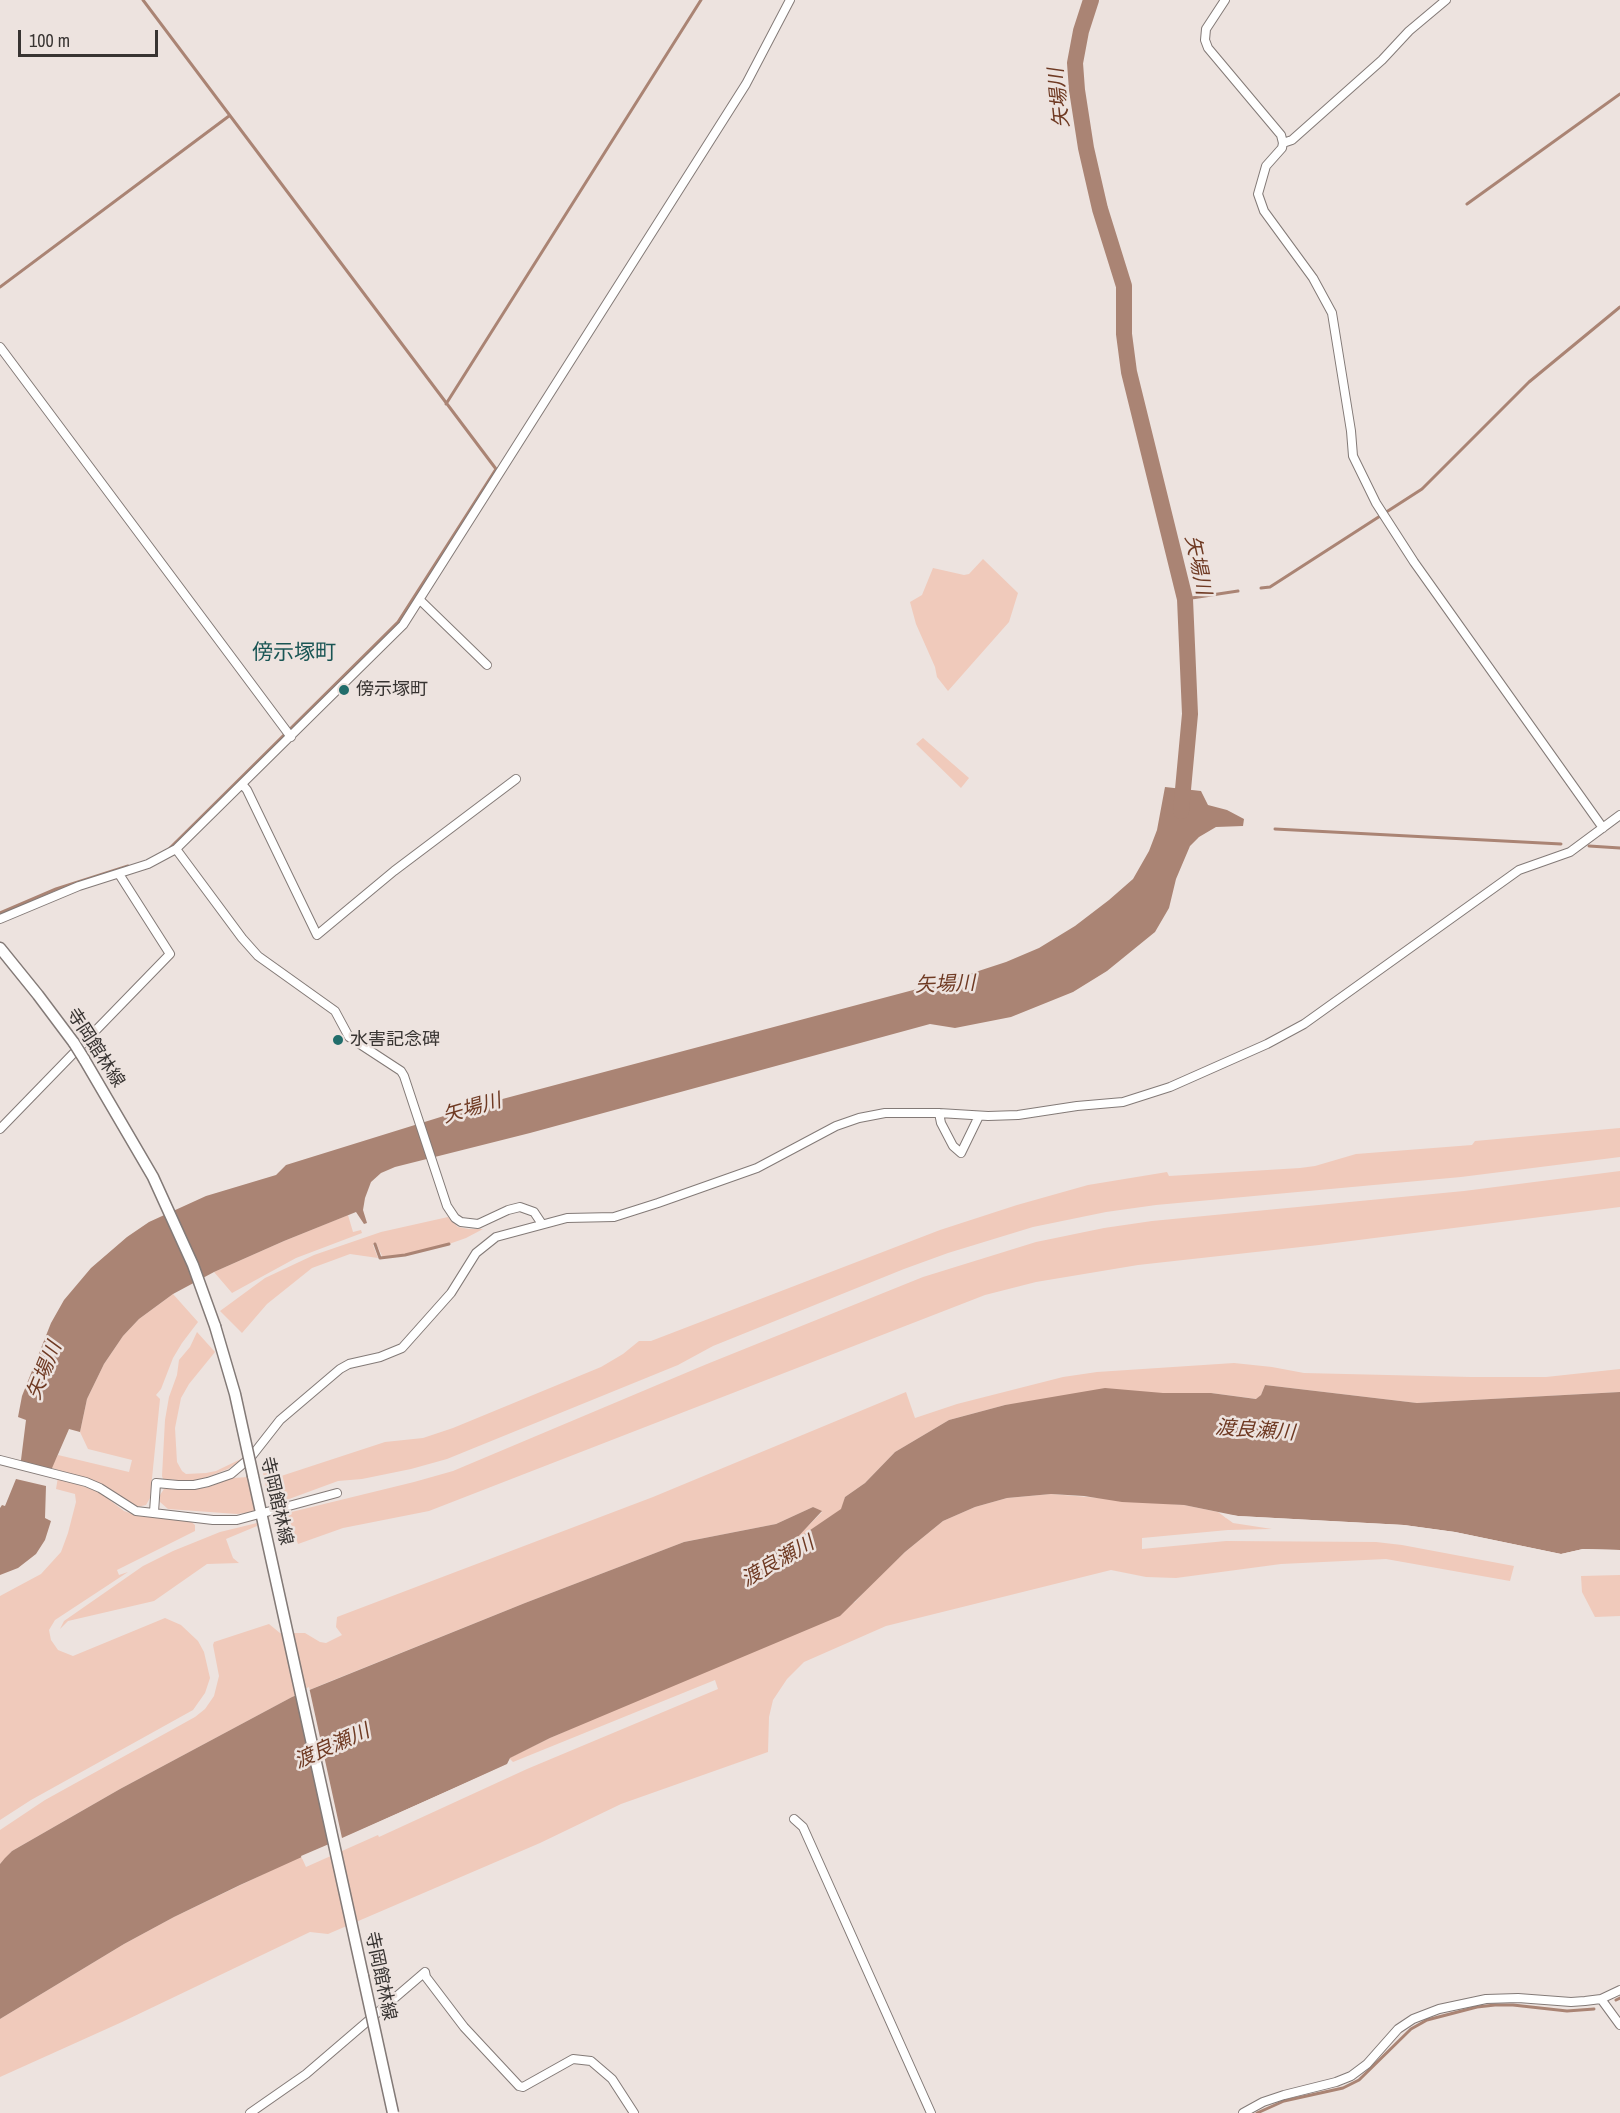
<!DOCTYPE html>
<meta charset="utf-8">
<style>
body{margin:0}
#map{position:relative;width:1620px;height:2113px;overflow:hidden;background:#ede3df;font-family:"Archivo Narrow",sans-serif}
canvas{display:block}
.scale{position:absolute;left:18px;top:30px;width:140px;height:27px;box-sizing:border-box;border:3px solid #383432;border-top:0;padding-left:8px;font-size:18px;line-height:21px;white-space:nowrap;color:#383432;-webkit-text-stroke:4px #ede3df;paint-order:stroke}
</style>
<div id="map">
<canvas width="1620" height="2113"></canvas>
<div class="scale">100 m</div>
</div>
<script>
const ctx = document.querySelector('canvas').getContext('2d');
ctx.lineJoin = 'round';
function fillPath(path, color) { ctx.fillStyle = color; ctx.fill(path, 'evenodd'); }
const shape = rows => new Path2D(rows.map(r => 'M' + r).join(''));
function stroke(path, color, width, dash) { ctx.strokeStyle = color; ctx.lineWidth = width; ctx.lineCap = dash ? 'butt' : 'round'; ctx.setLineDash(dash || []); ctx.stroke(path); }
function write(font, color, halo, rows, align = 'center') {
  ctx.font = font + ' "Archivo Narrow","Noto Sans JP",sans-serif'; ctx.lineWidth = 5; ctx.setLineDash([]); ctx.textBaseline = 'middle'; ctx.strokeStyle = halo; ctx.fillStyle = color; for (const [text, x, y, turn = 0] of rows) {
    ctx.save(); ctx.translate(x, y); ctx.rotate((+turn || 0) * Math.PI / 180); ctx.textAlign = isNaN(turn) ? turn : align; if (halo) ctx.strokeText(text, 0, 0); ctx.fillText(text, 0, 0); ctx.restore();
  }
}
fillPath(shape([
 [983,559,1018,593,1009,622,948,691,937,677,935,667,916,624,910,602,922,595,933,568,964,575,969,574],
 [923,738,969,778,961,788,916,744],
 [1620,1128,1620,1157,1461,1177,1156,1205,1106,1212,1033,1227,948,1253,904,1269,713,1346,678,1365,447,1459,411,1469,362,1479,338,1481,270,1506,263,1473,269,1470,272,1479,385,1442,423,1438,453,1428,601,1367,623,1354,639,1341,651,1341,940,1230,1017,1205,1088,1185,1167,1172,1169,1176,1300,1168,1315,1166,1356,1154,1472,1145,1475,1141],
 [1620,1171,1620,1207,1319,1245,1138,1265,1036,1282,985,1295,429,1511,343,1528,298,1544,288,1516,274,1520,275,1516,414,1482,453,1471,707,1364,923,1277,1036,1242,1104,1228,1152,1221,1464,1191],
 [348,1215,353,1232,361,1230,362,1233,296,1258,232,1293,214,1272,284,1241],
 [448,1217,458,1227,469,1229,483,1229,466,1238,449,1244,405,1255,383,1258,376,1243,373,1245,378,1258,350,1254,312,1268,267,1304,242,1333,220,1311,265,1278,314,1255,381,1232],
 [173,1294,198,1322,182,1343,173,1358,161,1389,156,1395,160,1399,150,1498,146,1505,137,1507,89,1479,51,1468,58,1455,129,1472,132,1460,88,1449,80,1432,87,1399,104,1364,123,1336,139,1319],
 [197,1332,215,1352,189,1384,181,1398,175,1428,177,1462,182,1471,186,1474,206,1473,216,1471,243,1458,243,1459,228,1469,202,1479,188,1481,163,1479,162,1476,165,1420,169,1397,177,1375,179,1360,190,1347],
 [1234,1363,1272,1367,1304,1373,1471,1377,1546,1377,1620,1369,1620,1392,1417,1403,1265,1385,1261,1395,1257,1399,1211,1393,1163,1393,1005,1405,949,1420,895,1452,865,1483,845,1497,842,1509,790,1544,822,1512,813,1507,776,1524,684,1542,525,1603,331,1681,292,1697,120,1789,12,1851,0,1864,0,1830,45,1800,195,1717,205,1709,214,1696,219,1676,213,1645,214,1642,269,1624,280,1633,305,1633,320,1642,326,1643,342,1635,336,1627,337,1617,653,1497,906,1392,915,1418,957,1404,1063,1377,1097,1372],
 [58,1477,99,1492,124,1511,138,1516,188,1519,195,1525,195,1531,117,1570,119,1575,128,1572,55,1620,49,1630,51,1640,58,1650,73,1656,165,1618,181,1625,198,1641,204,1652,210,1678,205,1693,193,1710,31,1800,0,1820,0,1596,41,1574,61,1552,68,1533,76,1502,75,1494,56,1489],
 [248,1477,255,1508,253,1512,237,1514,168,1509,160,1502,160,1495,164,1489,205,1488,233,1478],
 [1051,1494,1184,1505,1218,1512,1233,1523,1272,1529,1228,1530,1142,1538,1142,1549,1226,1541,1376,1542,1402,1545,1514,1566,1510,1581,1386,1559,1281,1564,1176,1578,1146,1577,1111,1570,886,1626,804,1662,787,1679,773,1700,769,1717,768,1752,621,1804,540,1843,328,1934,310,1932,122,2022,0,2077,0,2019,124,1944,174,1917,301,1856,306,1867,378,1835,379,1837,527,1769,718,1689,715,1680,513,1762,509,1758,550,1738,855,1602,870,1585,905,1552,943,1521,975,1507,1007,1498],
 [257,1523,257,1526,226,1539,233,1558,239,1563,207,1564,154,1601,68,1621,60,1629,64,1621,143,1566,173,1551,220,1532],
 [1620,1575,1620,1616,1595,1617,1582,1592,1581,1576]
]), '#f0cabb');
fillPath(shape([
 [1165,787,1201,791,1208,805,1227,810,1244,819,1243,826,1216,827,1199,837,1190,846,1176,879,1169,908,1155,932,1107,971,1073,992,1011,1017,955,1028,930,1024,530,1133,395,1167,381,1173,371,1182,365,1198,363,1210,367,1223,364,1224,356,1212,284,1241,214,1272,173,1294,139,1319,123,1336,104,1364,87,1399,80,1432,69,1429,49,1475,20,1468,26,1420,18,1417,22,1396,51,1323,64,1300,91,1268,127,1237,149,1222,206,1196,276,1175,286,1165,476,1106,951,980,1006,962,1039,948,1075,926,1109,900,1133,879,1149,851,1157,830],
 [1265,1385,1417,1403,1620,1392,1620,1550,1583,1549,1561,1554,1455,1532,1404,1525,1238,1516,1184,1505,1122,1502,1084,1496,1051,1494,1007,1498,975,1507,943,1521,905,1552,840,1616,550,1738,510,1758,507,1764,240,1885,174,1917,124,1944,0,2019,0,1864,5,1858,12,1851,120,1789,292,1697,525,1603,684,1542,776,1524,813,1507,822,1511,794,1541,841,1509,845,1497,865,1483,895,1452,949,1420,1005,1405,1105,1388,1163,1393,1211,1393,1256,1399,1261,1395],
 [16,1479,46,1486,45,1518,51,1521,45,1540,36,1554,18,1568,0,1575,0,1508,2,1505,5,1506]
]), '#aa8474');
fillPath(shape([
 [1222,1514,1238,1516,1404,1525,1455,1532,1561,1554,1583,1549,1620,1550,1620,1553,1583,1552,1561,1557,1455,1535,1403,1528,1237,1519,1226,1518],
 [309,1687,342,1838,511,1763,509,1766,302,1859,301,1856,329,1844,295,1693]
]), '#ede3df');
stroke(shape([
 [143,0,496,469,398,622,170,848],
 [1467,204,1620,94],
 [0,287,229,116],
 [446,404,701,0],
 [1261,588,1270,587,1422,489,1529,382,1620,307],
 [1185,599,1238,591],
 [1275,829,1561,844],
 [1589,846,1620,848],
 [0,913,56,889,128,866],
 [375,1244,380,1258,405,1255,449,1244],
 [1616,2000,1620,1998],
 [1257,2113,1284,2101,1343,2088,1359,2080,1411,2029,1427,2020,1477,2007,1495,2005,1513,2005,1567,2011,1594,2009]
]), '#aa8474', 3);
stroke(shape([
 [1091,0,1081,31,1075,63,1077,90,1086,148,1100,209,1124,286,1124,334,1129,372,1185,599,1190,714,1181,811]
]), '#aa8474', 16);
const minor = shape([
 [1225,0,1206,29,1205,40,1208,48,1281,135,1283,143,1282,148,1266,166,1258,194,1264,211,1313,278,1332,313,1351,431,1353,456,1376,503,1414,562,1603,828],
 [1283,143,1292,140,1382,60,1409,31,1446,0],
 [0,347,291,737],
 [420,600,487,665],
 [242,784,247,790,317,935,394,871,516,779],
 [176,849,242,938,258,956,335,1011,349,1037,401,1071,404,1076,447,1206,455,1218,461,1222,478,1224,508,1210,520,1207,534,1212,542,1224],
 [0,919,79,886,148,864,176,849,403,625,746,84,790,0],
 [939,1113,941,1123,953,1146,961,1153,979,1116],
 [0,1129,170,954,119,874],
 [0,1460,86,1482,100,1488,136,1511,213,1520,237,1520,337,1493],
 [154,1512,156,1483,178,1485,194,1485,208,1482,231,1474,251,1457,280,1420,340,1369,349,1364,380,1357,402,1348,451,1293,476,1253,496,1237,567,1218,614,1217,658,1203,757,1168,836,1126,859,1118,885,1113,939,1113,988,1116,1018,1115,1077,1106,1123,1102,1170,1087,1267,1044,1304,1024,1519,870,1570,852,1620,815],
 [794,1819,803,1827,931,2113],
 [1601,1999,1620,2025],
 [250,2113,306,2074,425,1972,426,1977,464,2027,519,2086,523,2087,573,2059,591,2061,612,2079,634,2113],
 [1243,2113,1263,2102,1284,2095,1336,2082,1351,2076,1367,2064,1398,2029,1413,2019,1439,2009,1486,1999,1518,1998,1571,2002,1585,2001,1601,1999,1620,1990]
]);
const secondary = shape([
 [0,948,38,995,74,1043],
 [84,1059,153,1177,193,1265,215,1326],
 [253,1476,363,1976]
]);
stroke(minor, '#837a77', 10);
stroke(secondary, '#837a77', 13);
stroke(minor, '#fff', 8);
stroke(secondary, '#fff', 10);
const secondaryBridge = shape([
 [74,1043,84,1059],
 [215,1326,235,1394,253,1476],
 [363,1976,393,2113]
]);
stroke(secondaryBridge, '#837a77', 13, []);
stroke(secondaryBridge, '#fff', 10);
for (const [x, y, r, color] of [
 [344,690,6,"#216d6b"],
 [338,1040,6,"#216d6b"]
]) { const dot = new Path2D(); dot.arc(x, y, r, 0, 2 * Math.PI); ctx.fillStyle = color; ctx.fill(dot); stroke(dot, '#ede3df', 2); }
write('18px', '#383432', '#ede3df', [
 ["傍示塚町",356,690],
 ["水害記念碑",350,1040]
], 'left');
write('18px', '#383432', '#ede3df', [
 ["寺岡館林線",95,1048,57],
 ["寺岡館林線",276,1501,77],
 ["寺岡館林線",380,1976,78]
]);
write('italic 20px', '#6f3a23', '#ede3df', [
 ["矢場川",1060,98,-96],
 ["矢場川",1197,565,78],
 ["矢場川",945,985,-2],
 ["矢場川",472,1109,-16],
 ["矢場川",45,1371,-68],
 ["渡良瀬川",1255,1431,4],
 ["渡良瀬川",778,1562,-30],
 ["渡良瀬川",332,1747,-24]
]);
write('21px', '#195554', '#ede3df', [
 ["傍示塚町",294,653]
]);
</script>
